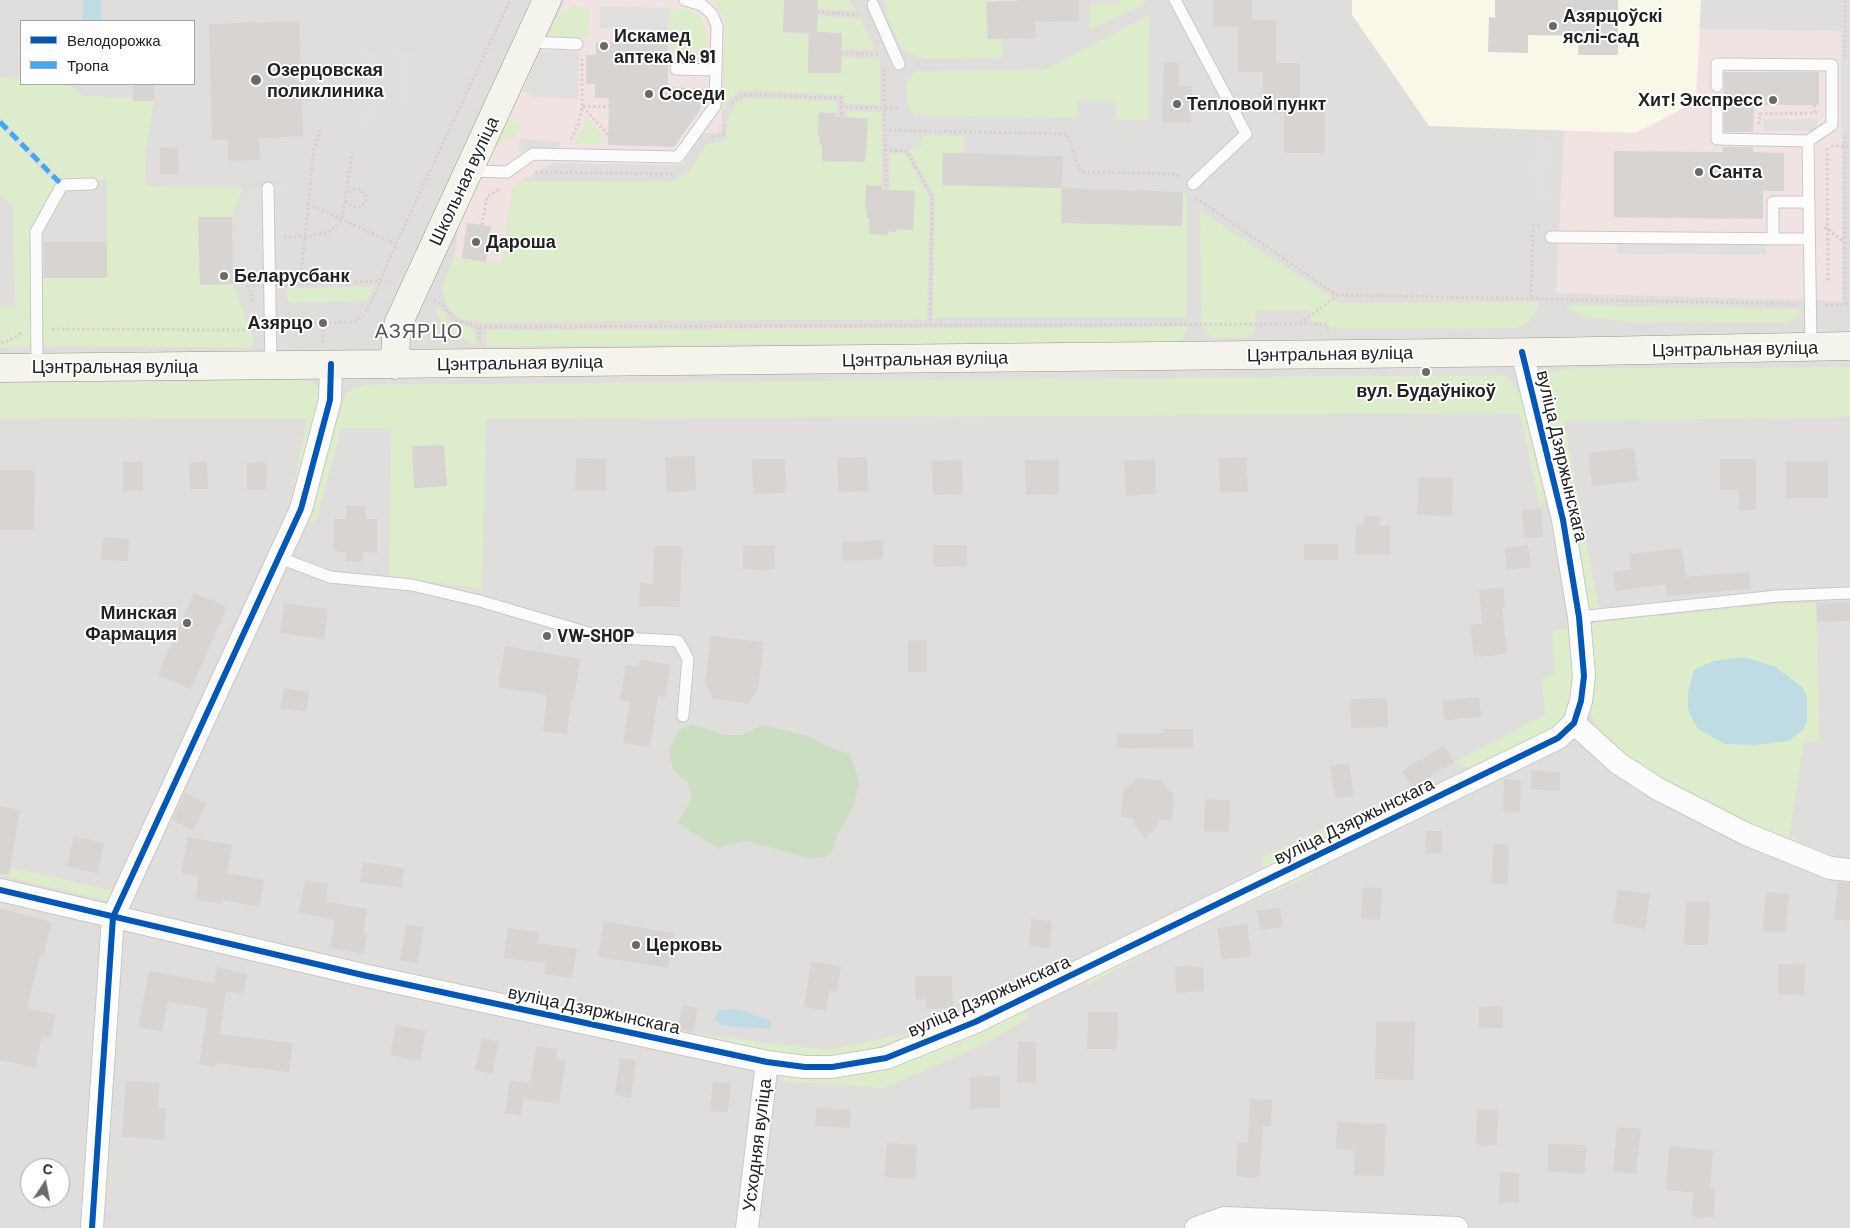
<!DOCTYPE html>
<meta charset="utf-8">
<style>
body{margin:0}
#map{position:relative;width:1850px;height:1228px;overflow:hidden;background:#f0eeeb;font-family:Barlow,sans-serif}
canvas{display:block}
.legend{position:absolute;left:20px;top:20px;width:175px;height:65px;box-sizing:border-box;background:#fff;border:1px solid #a7a7a7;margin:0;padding:6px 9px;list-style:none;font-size:15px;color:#222}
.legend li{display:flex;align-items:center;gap:10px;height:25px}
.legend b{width:25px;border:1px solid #a7a7a7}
.north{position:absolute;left:20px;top:1158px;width:50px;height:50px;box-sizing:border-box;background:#fff;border:1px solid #a7a7a7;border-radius:50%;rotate:11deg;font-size:14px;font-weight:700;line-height:20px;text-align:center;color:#222}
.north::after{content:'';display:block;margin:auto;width:18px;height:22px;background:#6a6968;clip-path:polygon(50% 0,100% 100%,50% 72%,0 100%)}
</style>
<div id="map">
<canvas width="1850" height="1228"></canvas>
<ul class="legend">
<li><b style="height:6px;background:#0057b8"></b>Велодорожка</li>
<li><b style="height:6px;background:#3fa9f5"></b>Тропа</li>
</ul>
<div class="north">С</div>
</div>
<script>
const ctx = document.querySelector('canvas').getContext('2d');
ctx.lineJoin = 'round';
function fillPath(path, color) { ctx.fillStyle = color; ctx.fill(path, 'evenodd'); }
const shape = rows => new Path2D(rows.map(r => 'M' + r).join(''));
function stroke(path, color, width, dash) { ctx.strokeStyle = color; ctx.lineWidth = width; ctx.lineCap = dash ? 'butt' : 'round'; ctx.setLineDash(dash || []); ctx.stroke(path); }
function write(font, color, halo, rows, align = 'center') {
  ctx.font = font + ' Barlow,sans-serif'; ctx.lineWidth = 4; ctx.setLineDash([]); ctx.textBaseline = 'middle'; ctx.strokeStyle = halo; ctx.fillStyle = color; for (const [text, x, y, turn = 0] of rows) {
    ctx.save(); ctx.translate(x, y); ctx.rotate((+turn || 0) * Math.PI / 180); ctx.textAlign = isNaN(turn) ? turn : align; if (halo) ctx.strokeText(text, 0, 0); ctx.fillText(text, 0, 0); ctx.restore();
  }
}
fillPath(shape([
 [0,0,1850,0,1850,1228,0,1228],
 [21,21,194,21,194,84,21,84],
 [30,1168,60,1168,60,1198,30,1198]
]), '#dfdedc');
fillPath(shape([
 [565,0,713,0,725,16,721,132,701,134,683,165,553,163,522,181,512,190,502,264,454,257,460,218],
 [1699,29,1841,31,1842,301,1556,293,1564,130,1636,133,1696,103]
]), '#f1e3e1');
fillPath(shape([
 [1352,0,1701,0,1696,102,1636,133,1429,126,1352,15]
]), '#f8f7e8');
fillPath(shape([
 [712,0,784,0,783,33,808,34,808,73,841,73,842,57,880,59,880,105,845,103,845,95,742,90,729,98,723,112,725,17],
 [818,0,850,0,856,11,818,9],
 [885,0,1027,0,986,2,987,39,1002,39,1003,58,927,59,912,55,900,44,888,19],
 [1120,0,1147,0,1140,7,1090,29,1090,5,1120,4],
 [572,6,589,8,588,38,547,37,559,14],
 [669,8,687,9,700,17,707,33,707,54,668,53],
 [817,16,860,19,876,50,842,49,842,33,817,33],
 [1149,16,1148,120,1116,119,1116,101,1077,100,1077,118,915,115,907,104,907,83,915,71,1044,70],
 [0,77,21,78,21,84,69,84,82,96,133,98,133,101,154,101,145,155,146,186,243,188,232,217,198,218,200,285,233,284,254,340,253,346,251,348,46,346,42,343,41,278,107,278,107,178,102,180,62,181,0,118],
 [746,98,836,101,836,113,818,112,817,136,820,137,819,145,822,145,822,161,840,162,841,159,849,156,866,157,868,118,847,117,847,111,881,112,882,186,866,186,865,210,867,210,867,218,869,218,869,234,888,235,888,232,896,232,896,229,913,230,915,192,890,190,889,153,906,154,930,198,927,319,482,322,462,319,455,315,446,304,442,289,454,257,502,264,512,190,522,181,669,182,687,173,694,166,706,144,726,139,727,122,732,111,737,103],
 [586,115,600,132,601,144,575,144,584,126],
 [508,119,519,123,519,129,514,136,494,147],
 [0,127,57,186,30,230,32,343,30,347,0,348,0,308,15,307,12,204,0,195],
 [924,135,964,136,964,153,943,153,942,185,1062,188,1061,223,1182,226,1183,192,1187,195,1187,318,933,318,935,196,908,149,920,149],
 [1200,211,1341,303,1538,302,1537,309,1529,321,1521,326,1512,328,1338,329,1310,320,1310,310,1256,311,1255,330,1251,334,1244,338,1211,337,1202,326],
 [375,286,366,301,293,303,288,301,285,289],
 [434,305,440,308,450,321,475,329,475,345,450,332,439,319],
 [1565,305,1802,309,1796,317,1786,323,1634,322,1585,317,1570,310],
 [1187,327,1184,337,1174,342,486,346,486,330],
 [1850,367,1850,417,1564,421,1599,609,1590,611,1586,608,1542,393,1543,385,1547,377,1553,372,1563,369],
 [1501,375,1509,378,1523,400,1547,498,1540,508,1520,413,486,419,482,589,389,576,391,428,342,428,316,521,306,522,345,395,353,388,365,385],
 [304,380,313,382,318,387,320,395,312,440,272,559,262,566,289,507,307,419,0,418,0,383],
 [1816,603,1820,741,1804,741,1789,837,1820,851,1850,861,1817,856,1663,784,1601,736,1591,715,1591,623,1777,604],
 [1569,629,1575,686,1566,715,1554,729,1482,765,1470,768,1461,767,1454,762,1545,715,1541,679,1555,675,1552,631],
 [1412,788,1412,797,1269,870,1263,867,1261,858],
 [0,865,114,891,110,901,0,875],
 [1308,868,1314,874,1172,938,1087,986,1089,979,1097,972],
 [1020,1013,1026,1013,1029,1018,982,1045,884,1088,780,1081,788,1075,904,1062,973,1036],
 [920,1031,857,1055,805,1059,693,1039,693,1033,827,1050]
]), '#ddeccb');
fillPath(shape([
 [691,724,724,735,742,735,763,725,809,736,829,747,850,754,859,781,854,805,837,836,832,851,826,857,811,859,747,841,732,843,719,849,678,823,692,798,688,782,673,770,669,750,678,731]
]), '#cbdec1');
fillPath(shape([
 [600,6,669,8,668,30,600,28],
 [366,50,380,51,374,128,360,127],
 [541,50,579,51,578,99,535,97,523,91],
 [398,52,414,53,412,104,395,104],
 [1763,119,1817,119,1817,131,1764,131],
 [889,134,924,135,920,149,889,148],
 [1537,137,1553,138,1549,194,1533,193],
 [520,139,560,142,558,154,519,151],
 [250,186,282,186,284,282,234,284,232,217],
 [1617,238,1766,239,1766,255,1617,254]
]), '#e0dfde');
fillPath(shape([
 [83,0,102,0,101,16,105,21,82,21],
 [1744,657,1776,667,1803,688,1807,697,1807,722,1803,730,1788,741,1755,745,1725,744,1698,729,1688,710,1688,693,1694,670,1714,661],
 [738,1009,771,1021,771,1029,738,1027,723,1025,714,1019,719,1010]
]), '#bfdbe3');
fillPath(shape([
 [784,0,818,0,817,32,842,33,841,73,808,73,809,33,783,32],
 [1030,0,1079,0,1079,21,1035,22,1036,38,988,39,986,2],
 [1213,0,1252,0,1252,20,1276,20,1276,63,1300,63,1300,106,1325,106,1325,153,1284,153,1284,113,1263,112,1263,72,1238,72,1238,27,1213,27],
 [1495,0,1618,0,1618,55,1578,55,1579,36,1528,35,1528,53,1488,52,1489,17,1495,18],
 [299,21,303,136,259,138,260,160,228,161,228,139,212,140,209,24],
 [596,42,668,43,668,87,704,89,704,104,674,147,608,145,609,98,595,98,595,84,586,84,586,55,596,55],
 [1164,62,1179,63,1179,86,1192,86,1191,123,1162,122],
 [1724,72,1819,72,1819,105,1754,105,1753,132,1724,132],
 [133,84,154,84,154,101,133,101],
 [819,113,835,113,835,117,868,119,865,162,822,161,822,145,820,145,820,137,818,136],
 [178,147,179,174,160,174,160,148],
 [1723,147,1753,147,1753,152,1784,153,1784,191,1763,191,1763,219,1614,217,1614,151,1723,152],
 [943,153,1063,156,1062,188,942,185],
 [866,185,882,186,882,190,915,191,913,230,896,229,896,232,888,231,888,235,869,234,870,218,867,218,867,210,865,210],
 [1062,188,1183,192,1182,226,1061,223],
 [198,217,232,217,233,284,200,285],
 [467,223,491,226,486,262,462,258],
 [44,242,107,242,107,278,44,278],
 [444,445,447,486,414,488,412,446],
 [1634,448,1638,481,1592,486,1589,453],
 [695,456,696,491,667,492,665,457],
 [867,457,868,491,839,492,837,458],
 [1246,457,1248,492,1220,493,1219,458],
 [576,458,606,459,606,491,575,491],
 [752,459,785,459,786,493,753,494],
 [1059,459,1059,494,1026,495,1025,460],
 [1155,459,1156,494,1126,496,1124,461],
 [1720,459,1756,459,1756,510,1739,510,1739,490,1720,490],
 [962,460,963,494,933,495,932,461],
 [1786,461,1828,461,1828,498,1786,498],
 [123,462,143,462,143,491,123,491],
 [189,462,207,462,208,489,190,489],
 [247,462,267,463,266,490,247,490],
 [0,470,35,470,34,530,0,530],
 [1419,477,1453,478,1452,516,1417,515],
 [346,505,366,506,366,519,377,519,377,553,363,552,363,562,346,561,346,552,334,551,334,519,346,519],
 [1541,509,1543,537,1524,538,1522,510],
 [1364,515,1380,516,1380,526,1390,526,1390,555,1355,554,1356,525,1364,525],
 [103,537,129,539,128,561,101,560],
 [883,540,883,559,843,561,842,542],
 [1304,544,1338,544,1338,560,1304,560],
 [774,545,775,569,743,570,743,546],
 [933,545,967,545,967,566,934,567],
 [1528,545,1531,567,1507,570,1505,548],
 [654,546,682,546,680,607,639,606,640,583,653,584],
 [1682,548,1686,577,1749,572,1750,589,1667,596,1666,584,1616,591,1613,572,1631,569,1629,554],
 [1504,588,1505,608,1502,608,1507,654,1474,657,1470,625,1482,624,1479,589],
 [194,593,227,607,191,689,158,675],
 [1850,602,1850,621,1817,622,1816,603],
 [284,603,328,609,324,639,280,633],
 [711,636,764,642,758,689,748,703,713,699,705,683],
 [927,640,927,672,908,672,908,641],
 [505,646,580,659,574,700,571,699,567,734,543,732,547,695,498,687],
 [640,659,671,665,665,697,658,696,650,747,623,743,630,702,620,700,626,665,639,667],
 [284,688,309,692,306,712,280,708],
 [1479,697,1481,717,1444,720,1442,700],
 [1387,698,1388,727,1351,728,1350,699],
 [1163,729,1193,729,1193,749,1117,748,1117,733,1163,733],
 [1444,745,1454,762,1412,788,1402,771],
 [1349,763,1354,796,1335,798,1330,766],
 [1532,770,1560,772,1560,791,1531,789],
 [1137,778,1161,780,1174,795,1172,821,1158,820,1157,826,1145,838,1134,824,1134,818,1121,817,1123,790],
 [1504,779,1521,780,1520,812,1503,811],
 [185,793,207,803,194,830,172,820],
 [1205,799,1230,800,1229,832,1204,831],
 [0,806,20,810,9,875,0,874],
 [1426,831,1442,831,1442,853,1425,854],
 [74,836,104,843,97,874,67,866],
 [188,837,232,845,227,873,264,880,259,907,222,900,221,904,195,899,199,876,181,873],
 [1493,844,1509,844,1508,885,1492,884],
 [363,862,404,868,402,888,360,882],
 [305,880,328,884,325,901,367,909,363,934,367,935,364,954,330,948,335,920,299,913],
 [1838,882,1850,883,1850,921,1834,919],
 [1363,887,1382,888,1380,920,1361,919],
 [1618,889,1650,894,1645,929,1613,923],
 [1766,892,1789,894,1785,933,1763,931],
 [1686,901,1710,902,1708,945,1684,945],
 [1280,907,1283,927,1260,930,1257,911],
 [0,908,52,922,43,956,40,955,27,1008,56,1015,51,1038,42,1036,35,1068,0,1060],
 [1031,919,1052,921,1049,948,1029,946],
 [604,921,674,933,668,968,598,957],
 [407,924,424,927,417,964,400,960],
 [1247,924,1251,956,1222,960,1217,928],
 [508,928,539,932,537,943,577,949,572,978,545,974,546,963,504,958],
 [811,961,841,966,837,992,829,991,826,1010,804,1007],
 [1778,964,1805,965,1804,995,1778,994],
 [1203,966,1204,991,1176,993,1175,967],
 [217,967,247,974,243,994,226,991,220,1034,293,1043,289,1072,216,1063,215,1067,199,1064,208,1009,168,1001,162,1032,138,1027,149,971,214,983],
 [915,976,952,976,953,1008,926,1009,926,999,916,1000],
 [683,1005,698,1008,693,1033,678,1029],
 [1503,1006,1503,1028,1479,1029,1479,1007],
 [1088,1012,1118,1012,1117,1049,1087,1049],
 [1376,1021,1415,1022,1414,1080,1375,1079],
 [396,1025,426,1031,420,1061,390,1055],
 [482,1038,499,1042,492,1074,475,1070],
 [1018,1041,1036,1042,1036,1083,1017,1083],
 [536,1046,558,1049,556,1059,566,1061,559,1104,524,1098,521,1115,505,1113,510,1080,530,1083],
 [620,1058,636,1060,631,1098,615,1095],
 [1000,1076,1000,1108,970,1109,970,1077],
 [126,1081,159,1083,158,1108,166,1108,164,1140,122,1137],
 [713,1082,731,1083,728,1112,710,1111],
 [1250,1099,1272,1100,1271,1127,1263,1126,1259,1178,1236,1176,1238,1142,1248,1143],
 [816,1108,851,1110,850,1128,815,1126],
 [1477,1109,1498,1109,1497,1146,1476,1145],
 [1337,1122,1386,1124,1384,1176,1354,1175,1355,1150,1336,1149],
 [1617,1127,1641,1129,1636,1174,1613,1172],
 [887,1143,917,1145,915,1179,884,1177],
 [1548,1144,1586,1145,1585,1174,1548,1172],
 [1669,1146,1713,1150,1710,1187,1715,1188,1714,1218,1692,1217,1693,1192,1666,1190],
 [1500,1172,1519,1173,1519,1203,1499,1203]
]), '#d7d4d2');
const lane = shape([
 [1175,0,1246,134,1193,184],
 [873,5,899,64],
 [528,42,577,44],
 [676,69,716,70],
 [1717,86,1717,64,1832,65,1832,125,1808,141,1717,139,1717,107],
 [1808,141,1811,347],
 [469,171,507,172,533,154,678,157,715,106,717,26,712,14,702,5,685,0],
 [268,188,271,365],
 [1551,237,1809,239],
 [1773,239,1773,202,1809,202],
 [37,367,36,232,62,185,92,184],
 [280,558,330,577,412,585,480,601,602,637,678,641,688,659,683,716],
 [1579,617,1777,596,1850,593]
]);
const street = shape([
 [1574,723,1618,763,1658,789,1746,834,1830,868,1850,870],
 [0,890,367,976,767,1062,805,1067,832,1067,886,1058,975,1022,1558,738,1574,723,1581,701,1584,676,1579,617,1563,520,1522,352],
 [92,1228,113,917,301,509,330,400,331,364],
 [747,1228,767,1062],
 [1196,1228,1224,1218,1457,1228]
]);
const secondary = shape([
 [395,365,396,335,399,322,547,0],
 [0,368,1545,352,1850,346]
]);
stroke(lane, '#c9c8c7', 13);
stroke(street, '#c9c8c7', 24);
stroke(secondary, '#999a82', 29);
stroke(shape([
 [1845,0,1845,57],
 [817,12,862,15],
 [841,53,878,54],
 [884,69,886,190],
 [732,103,738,97,745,95,841,98,841,107,898,108],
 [1814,105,1815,114],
 [583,106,609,107],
 [583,107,609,136],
 [841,107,842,117],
 [1759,124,1760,114,1817,113],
 [884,130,1067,134,1081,172,1177,174,1180,178],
 [712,137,724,134,725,121],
 [571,139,578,125,582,106,582,58],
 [1831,146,1850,146],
 [1827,148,1828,282],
 [885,150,907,151,932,197,930,324],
 [535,172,674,174],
 [1196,198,1337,295,1797,304],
 [345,201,353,207,360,207,366,202,366,194,359,189,352,189,347,192],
 [308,204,396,244],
 [482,225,487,197,501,188],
 [1824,228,1827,228,1845,243,1850,243],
 [284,237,305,237,329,232,342,219,352,153],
 [285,285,379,281,391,282],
 [300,285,314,149,321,128],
 [1531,297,1533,226,1540,226],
 [434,300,442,304,455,320,479,327,1300,324,1327,324,1328,332],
 [253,301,248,286,256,286],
 [1845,304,1845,133],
 [1826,305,1850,304],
 [1300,323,1337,296],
 [284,324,352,322,362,317,372,301,396,244,510,0],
 [479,327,480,341],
 [52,329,256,330],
 [323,342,323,323],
 [1,343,12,339,22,332]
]), '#dccecd', 3, [2.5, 2.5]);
stroke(lane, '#fdfcfc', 11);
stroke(street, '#fdfcfc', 22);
stroke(secondary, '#f4f4ed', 28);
stroke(shape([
 [0,122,62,185]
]), '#3fa9f5', 5, [10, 5]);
stroke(shape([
 [0,890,367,976,767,1062,805,1067,832,1067,886,1058,975,1022,1558,738,1574,723,1581,701,1584,676,1579,617,1563,520,1522,352],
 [92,1228,113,917,301,509,330,400,331,364]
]), '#0057b8', 6);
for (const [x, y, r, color] of [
 [1553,26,5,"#6a6968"],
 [604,46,5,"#6a6968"],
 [256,80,6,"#6a6968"],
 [649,94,5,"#6a6968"],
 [1773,100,5,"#6a6968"],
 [1177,104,5,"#6a6968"],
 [1699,172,5,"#6a6968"],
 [476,242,5,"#6a6968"],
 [224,276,5,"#6a6968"],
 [323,323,5,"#6a6968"],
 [1426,372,5,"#6a6968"],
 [187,623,5,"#6a6968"],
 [547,636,5,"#6a6968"],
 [636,945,5,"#6a6968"]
]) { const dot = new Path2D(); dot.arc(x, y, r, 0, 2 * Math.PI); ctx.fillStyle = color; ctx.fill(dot); stroke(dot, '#fff', 2); }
write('bold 18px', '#222', '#fff', [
 ["Азярцоўскі",1563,16],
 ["яслі-сад",1563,37],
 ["Искамед",614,36],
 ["аптека № 91",614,57],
 ["Озерцовская",267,70],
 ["поликлиника",267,91],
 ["Соседи",659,94],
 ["Хит! Экспресс",1763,100,"right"],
 ["Тепловой пункт",1187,104],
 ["Санта",1709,172],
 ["Дароша",486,242],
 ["Беларусбанк",234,276],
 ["Азярцо",313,323,"right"],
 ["вул. Будаўнікоў",1426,391,"center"],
 ["Минская",177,613,"right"],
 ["Фармация",177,634,"right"],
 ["VW-SHOP",557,636],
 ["Церковь",646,945]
], 'left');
write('18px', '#222', '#fff', [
 ["Школьная вуліца",464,181,-65],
 ["Цэнтральная вуліца",1735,349,-1],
 ["Цэнтральная вуліца",1330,354,-1],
 ["Цэнтральная вуліца",925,359,-1],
 ["Цэнтральная вуліца",520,363,-1],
 ["Цэнтральная вуліца",115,367],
 ["вуліца Дзяржынскага",1562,456,77],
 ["вуліца Дзяржынскага",1354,821,-26],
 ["вуліца Дзяржынскага",989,996,-24],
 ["вуліца Дзяржынскага",594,1010,12],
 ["Усходняя вуліца",757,1145,-83]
]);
ctx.letterSpacing = '1px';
write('20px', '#555', '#fff', [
 ["АЗЯРЦО",419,331]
]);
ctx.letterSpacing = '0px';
</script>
